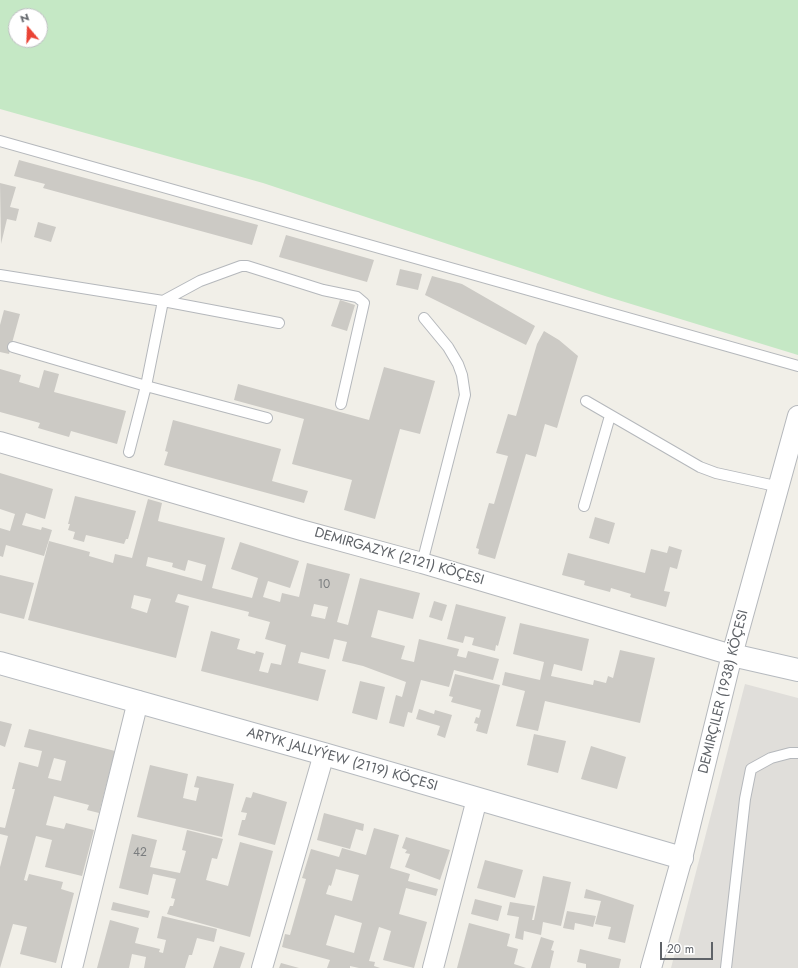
<!DOCTYPE html>
<meta charset="utf-8">
<style>
body{margin:0}
#map{position:relative;width:798px;height:968px;overflow:hidden;background:#f1efe8;font-family:Jost,sans-serif}
canvas{display:block}
.north{position:absolute;left:8px;top:8px;width:40px;height:40px;box-sizing:border-box;background:#fff;border:1px solid #bfc1c3;border-radius:50%;rotate:341deg;font-size:11px;font-weight:700;line-height:16px;text-align:center;color:#5f6368}
.north::after{content:'';display:block;margin:auto;width:14px;height:18px;background:#ea4335;clip-path:polygon(50% 0,100% 100%,50% 72%,0 100%)}
.scale{position:absolute;left:660px;top:942px;width:53px;height:18px;box-sizing:border-box;border:2px solid #5f6368;border-top:0;padding-left:5px;font-size:12px;line-height:14px;white-space:nowrap;color:#5f6368;-webkit-text-stroke:3px #fff;paint-order:stroke}
</style>
<div id="map">
<canvas width="798" height="968"></canvas>
<div class="north">N</div>
<div class="scale">20 m</div>
</div>
<script>
const ctx = document.querySelector('canvas').getContext('2d');
ctx.lineJoin = 'round';
function fillPath(path, color) { ctx.fillStyle = color; ctx.fill(path, 'evenodd'); }
const shape = rows => new Path2D(rows.map(r => 'M' + r).join(''));
function stroke(path, color, width, dash) { ctx.strokeStyle = color; ctx.lineWidth = width; ctx.lineCap = dash ? 'butt' : 'round'; ctx.setLineDash(dash || []); ctx.stroke(path); }
function write(font, color, halo, rows, align = 'center') {
  ctx.font = font + ' Jost,sans-serif'; ctx.lineWidth = 3; ctx.setLineDash([]); ctx.textBaseline = 'middle'; ctx.strokeStyle = halo; ctx.fillStyle = color; for (const [text, x, y, turn = 0] of rows) {
    ctx.save(); ctx.translate(x, y); ctx.rotate((+turn || 0) * Math.PI / 180); ctx.textAlign = isNaN(turn) ? turn : align; if (halo) ctx.strokeText(text, 0, 0); ctx.fillText(text, 0, 0); ctx.restore();
  }
}
fillPath(shape([
 [745,684,798,698,798,968,671,968]
]), '#e0deda');
fillPath(shape([
 [0,0,798,0,798,355,605,296,263,183,0,109],
 [16,16,40,16,40,40,16,40]
]), '#c5e8c5');
fillPath(shape([
 [19,160,258,225,252,245,43,188,45,184,14,176],
 [0,183,16,187,10,207,19,209,16,221,7,219,1,244],
 [38,222,56,227,51,242,34,237],
 [286,235,374,260,367,282,279,257],
 [400,269,422,274,418,290,396,285],
 [432,276,462,284,535,326,526,345,425,295],
 [340,300,355,305,347,331,331,326],
 [4,310,20,314,9,354,0,352,0,325],
 [544,331,559,340,578,356,557,428,545,424,536,457,526,454,495,559,478,554,479,549,476,548,489,503,494,504,508,456,496,453,508,414,516,416,537,344],
 [384,367,435,381,420,434,400,429,375,519,344,510,352,480,292,464,304,419,234,400,238,384,369,420],
 [0,369,21,375,19,382,39,388,44,370,59,374,54,392,126,411,117,444,71,431,69,437,38,428,40,423,0,412],
 [173,420,281,449,272,481,308,491,304,503,164,465,168,452,165,451],
 [0,473,53,489,45,519,26,513,22,525,41,530,42,527,52,530,44,556,6,545,3,557,0,556,0,528,10,531,15,514,0,509],
 [75,496,136,511,128,539,126,539,124,544,86,535,84,542,73,539,75,532,68,530,70,524,68,524],
 [148,499,162,503,158,521,225,538,212,588,252,598,258,578,231,569,240,542,299,561,290,588,268,581,263,597,280,602,282,593,299,597,307,563,350,574,337,622,348,625,360,578,420,593,413,619,378,610,371,637,405,646,401,659,414,662,419,639,459,649,457,656,466,658,468,651,499,659,493,680,454,670,449,687,421,680,412,713,408,712,404,727,389,723,396,695,402,697,406,682,363,666,342,661,347,642,334,639,329,659,301,652,298,663,326,670,318,701,201,671,211,631,240,639,237,649,255,654,256,651,264,653,259,671,268,673,271,663,281,665,286,645,265,639,270,622,248,616,249,612,178,594,175,602,189,606,176,658,28,620,49,541,90,552,89,556,113,563,115,554,132,558],
 [148,557,173,563,172,567,185,571,188,560,206,565,202,581,146,566],
 [134,595,151,599,147,613,131,608],
 [314,604,328,607,325,619,311,616],
 [595,517,615,523,609,544,589,538],
 [669,546,682,550,677,569,670,567,664,591,670,592,666,607,630,597,631,594,611,588,610,592,584,585,585,581,562,575,568,553,645,573,651,549,667,553],
 [0,575,34,583,24,619,0,613],
 [434,601,447,605,442,621,429,617],
 [456,604,506,617,498,646,496,645,495,651,472,645,474,638,465,636,463,643,447,639],
 [520,623,589,639,582,671,554,664,551,676,593,685,594,680,606,683,608,676,613,678,620,650,655,658,640,723,545,701,538,731,516,726,525,691,502,685,505,672,540,680,544,662,513,654],
 [455,674,500,685,487,734,476,731,478,724,474,723,476,717,479,718,481,710,451,702,453,697,449,696],
 [360,681,385,687,377,720,352,713],
 [419,709,434,714,435,710,452,715,445,738,437,735,440,726,416,719],
 [0,721,12,724,5,747,0,745],
 [29,729,115,751,99,813,87,810,89,805,54,796,46,825,64,829,66,823,94,830,82,876,45,867,52,840,36,836,24,880,27,881,29,874,63,882,61,889,74,893,56,963,20,954,27,927,13,924,0,968,0,867,8,836,0,834,0,827,5,828,15,789,12,789,19,762,38,767,42,751,24,747],
 [54,758,66,761,61,781,48,778],
 [534,734,566,741,558,773,527,765],
 [591,746,626,757,617,789,581,779],
 [150,765,188,774,183,798,196,801,199,788,194,787,197,776,234,784,222,837,137,817],
 [253,792,287,802,275,845,238,835,242,820,245,820,247,813,241,812,246,797,251,798],
 [324,813,364,824,363,831,356,829,350,849,317,840],
 [374,828,399,835,390,868,410,874,408,881,438,889,436,896,406,888,399,914,427,922,414,968,383,960,391,931,379,927,369,961,375,962,374,966,380,968,359,968,350,966,350,968,327,968,330,960,282,947,285,934,290,935,306,879,302,878,311,849,339,857,342,848,366,855],
 [336,869,359,875,352,901,326,894,329,885,331,886],
 [335,915,362,923,354,953,326,945],
 [187,830,223,839,217,859,212,858,206,880,228,886,240,842,273,851,250,937,167,914,170,906,173,906,175,899,171,898,176,879,153,874,148,895,119,888,132,834,157,840,150,867,180,873,186,851,182,850],
 [406,837,450,850,440,880,405,867,410,854,405,853,407,850,402,848],
 [485,860,523,870,515,898,477,888],
 [543,876,571,882,561,926,543,922,541,935,524,931,523,940,515,938,519,917,507,915,510,902,535,906,532,920,534,920],
 [586,889,634,905,625,943,608,939,611,927,595,924,601,901,584,898],
 [475,899,502,906,498,921,471,914],
 [113,902,150,911,148,918,111,910],
 [567,911,596,916,593,927,575,923,574,930,563,928],
 [162,916,217,929,214,942,197,938,192,955,189,955,185,968,144,968,146,957,132,954,129,968,97,968,110,920,139,928,135,943,160,949,159,952,163,953,166,940,157,938],
 [469,923,510,934,507,946,518,949,514,964,526,968,457,968],
 [541,937,554,941,551,950,554,951,550,968,531,968],
 [220,946,245,953,240,968,213,968],
 [580,949,621,959,619,968,586,968,586,964,577,962],
 [281,963,299,968,279,968]
]), '#cccac5');
const lane = shape([
 [0,141,798,366],
 [0,275,163,301,200,281,241,266,247,266,323,290,357,297,364,303,341,404],
 [13,347,146,386,267,418],
 [586,401,700,467,716,473,780,487],
 [129,452,146,386,163,301,279,323],
 [584,506,610,416],
 [422,563,465,395,462,375,458,364,448,347,424,318],
 [726,968,745,799,751,769,771,758,790,753,798,753]
]);
const street = shape([
 [0,442,301,530,422,563,732,655],
 [72,968,138,701],
 [262,968,324,754],
 [433,968,477,799],
 [651,968,682,858,732,655,798,416]
]);
const secondary = shape([
 [732,655,798,670],
 [0,663,324,754,682,858]
]);
stroke(lane, '#b5b8bc', 12);
stroke(street, '#b5b8bc', 22);
stroke(secondary, '#b6babf', 24);
stroke(lane, '#fff', 10);
stroke(street, '#fff', 20);
stroke(secondary, '#fff', 22);
write('12px', '#7a7d7f', null, [
 ["10",324,585],
 ["42",140,853]
]);
write('14px', '#5f6368', '#fff', [
 ["DEMIRGAZYK (2121) KÖÇESI",399,557,16],
 ["DEMIRÇILER (1938) KÖÇESI",724,692,-76],
 ["ARTYK JALLYÝEW (2119) KÖÇESI",342,760,16]
]);
</script>
